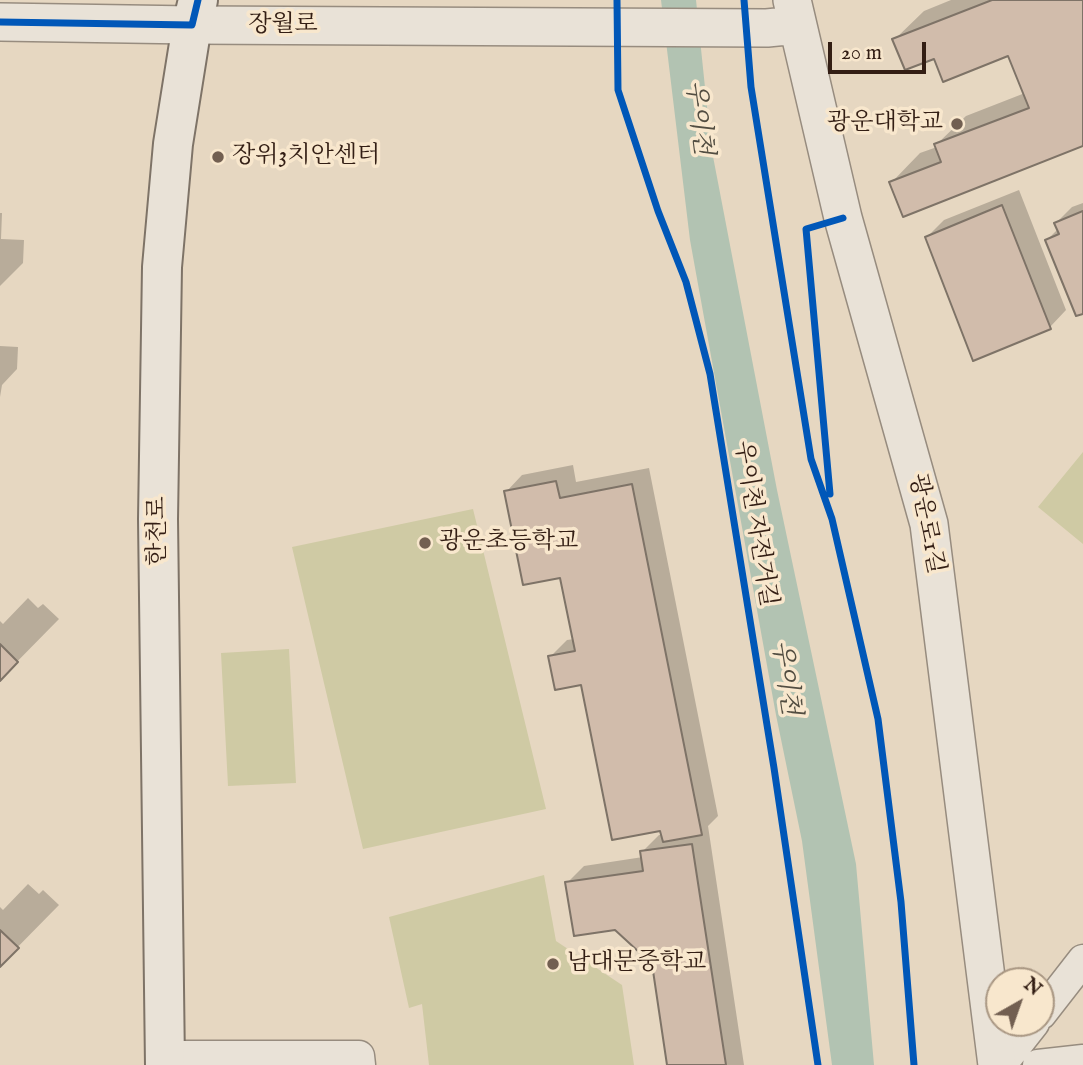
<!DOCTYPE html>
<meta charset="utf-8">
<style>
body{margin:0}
#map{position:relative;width:1083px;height:1065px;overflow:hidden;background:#e6d7c1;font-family:"IM FELL English",serif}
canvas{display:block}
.north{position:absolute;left:985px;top:967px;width:70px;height:70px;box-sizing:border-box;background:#f8e7cd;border:2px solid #a99783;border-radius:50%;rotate:40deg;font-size:19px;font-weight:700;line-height:28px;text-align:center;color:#331e14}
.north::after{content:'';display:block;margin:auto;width:24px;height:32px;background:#725f51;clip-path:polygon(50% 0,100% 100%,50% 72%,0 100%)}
.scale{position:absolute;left:828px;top:42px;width:98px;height:32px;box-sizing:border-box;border:4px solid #331e14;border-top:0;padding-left:9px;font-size:21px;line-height:24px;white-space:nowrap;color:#331e14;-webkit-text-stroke:5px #f8e7cd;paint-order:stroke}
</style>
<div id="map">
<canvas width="1083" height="1065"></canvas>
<div class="north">N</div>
<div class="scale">20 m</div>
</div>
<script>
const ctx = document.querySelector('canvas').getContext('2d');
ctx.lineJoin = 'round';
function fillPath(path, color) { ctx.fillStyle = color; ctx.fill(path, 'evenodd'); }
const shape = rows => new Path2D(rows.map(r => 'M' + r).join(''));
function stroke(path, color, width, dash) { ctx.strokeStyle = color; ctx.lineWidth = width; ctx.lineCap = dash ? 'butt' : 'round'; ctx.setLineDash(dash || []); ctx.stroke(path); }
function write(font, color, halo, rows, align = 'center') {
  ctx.font = font + ' "IM FELL English","Noto Serif KR",serif'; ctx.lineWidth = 7; ctx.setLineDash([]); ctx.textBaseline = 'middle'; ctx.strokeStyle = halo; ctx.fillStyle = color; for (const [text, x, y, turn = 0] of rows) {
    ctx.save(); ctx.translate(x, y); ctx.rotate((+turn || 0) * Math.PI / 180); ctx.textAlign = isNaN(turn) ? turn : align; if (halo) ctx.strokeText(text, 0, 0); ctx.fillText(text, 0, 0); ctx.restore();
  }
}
fillPath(shape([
 [1083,452,1083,544,1038,507],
 [473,509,546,809,363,849,292,547],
 [289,649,296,783,228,786,221,653],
 [544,875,556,941,622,985,634,1065,429,1065,422,1004,409,1008,389,917]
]), '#cfcaa4');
fillPath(shape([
 [661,0,696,0,711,146,777,490,856,864,874,1065,832,1065,802,841,776,715,690,240]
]), '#b2c3b2');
fillPath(shape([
 [951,0,1083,0,1083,144,891,183,920,153,937,147,936,145,966,116,1025,93,1009,54,935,57,894,40,924,11],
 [1019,190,1066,310,1050,327,927,237,944,220],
 [1083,203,1083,312,1047,240,1058,229,1056,223,1072,207],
 [0,213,2,213,1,239,24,240,23,263,0,286],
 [0,346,18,347,17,369,2,385,0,397],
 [573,465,576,482,649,468,718,816,708,826,744,1065,669,1065,654,963,567,883,584,866,643,857,642,852,659,835,663,835,583,683,550,657,567,640,574,639,561,576,506,492,522,475],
 [28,598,38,608,43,604,59,619,0,679,0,621,3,624],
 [28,884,39,894,43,890,59,905,0,965,0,907,3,910]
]), '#0003');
const building = shape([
 [992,0,1083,0,1083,146,903,217,889,182,941,162,934,144,1029,108,1008,56,943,82,934,59,905,70,892,39,992,0],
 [1002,205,1051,329,973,361,925,237,1002,205],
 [1083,211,1083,314,1076,316,1045,240,1059,234,1054,223,1083,211],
 [556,481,560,498,632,484,702,835,663,842,660,831,612,840,581,685,555,690,548,656,575,651,560,578,523,585,504,491,556,481],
 [0,644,18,662,0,681,0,644],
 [692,844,726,1065,667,1065,652,964,615,930,574,936,565,882,643,871,640,851,692,844],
 [0,930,19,948,0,967,0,930]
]);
fillPath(building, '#d1bcab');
stroke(building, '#7e7367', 2);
const minor = shape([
 [1041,1014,1083,960],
 [165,1056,359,1056,360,1065],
 [1001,1065,1034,1023],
 [1038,1065,1083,1060]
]);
const tertiary = shape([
 [792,0,843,218,929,524,997,1065],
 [0,22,192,25,767,28,797,25]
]);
const secondary = shape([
 [165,1065,158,519,162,267,173,144,192,25,198,0]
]);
stroke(minor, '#978c7f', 33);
stroke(tertiary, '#978c7f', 40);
stroke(secondary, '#7e7367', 42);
stroke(minor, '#e9e2d7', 30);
stroke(tertiary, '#e9e2d7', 37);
stroke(secondary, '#e9e2d7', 38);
stroke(shape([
 [617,0,618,90,658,211,686,282,710,374,774,768,818,1065],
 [744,0,751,87,811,459,832,519,878,719,901,902,914,1065],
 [0,22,192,25,198,0],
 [830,494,806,229,843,218]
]), '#0057b8', 7);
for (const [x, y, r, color] of [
 [957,124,7,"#725f51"],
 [218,157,7,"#725f51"],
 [425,543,7,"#725f51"],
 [553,964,7,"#725f51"]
]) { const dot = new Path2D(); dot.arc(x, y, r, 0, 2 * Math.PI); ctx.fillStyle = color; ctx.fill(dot); stroke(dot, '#f8e7cd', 2.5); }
write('24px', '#331e14', '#f8e7cd', [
 ["장월로",283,26],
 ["우이천 자전거길",754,524,81],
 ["광운로1길",925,524,79],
 ["한천로",159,531,-90]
]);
write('24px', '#331e14', '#f8e7cd', [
 ["광운대학교",943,124,"right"],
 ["장위3치안센터",232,157],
 ["광운초등학교",439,543],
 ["남대문중학교",567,964]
], 'left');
write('italic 26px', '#524d41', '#f8e7cd', [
 ["우이천",697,118,83],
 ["우이천",784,678,82]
]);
</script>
